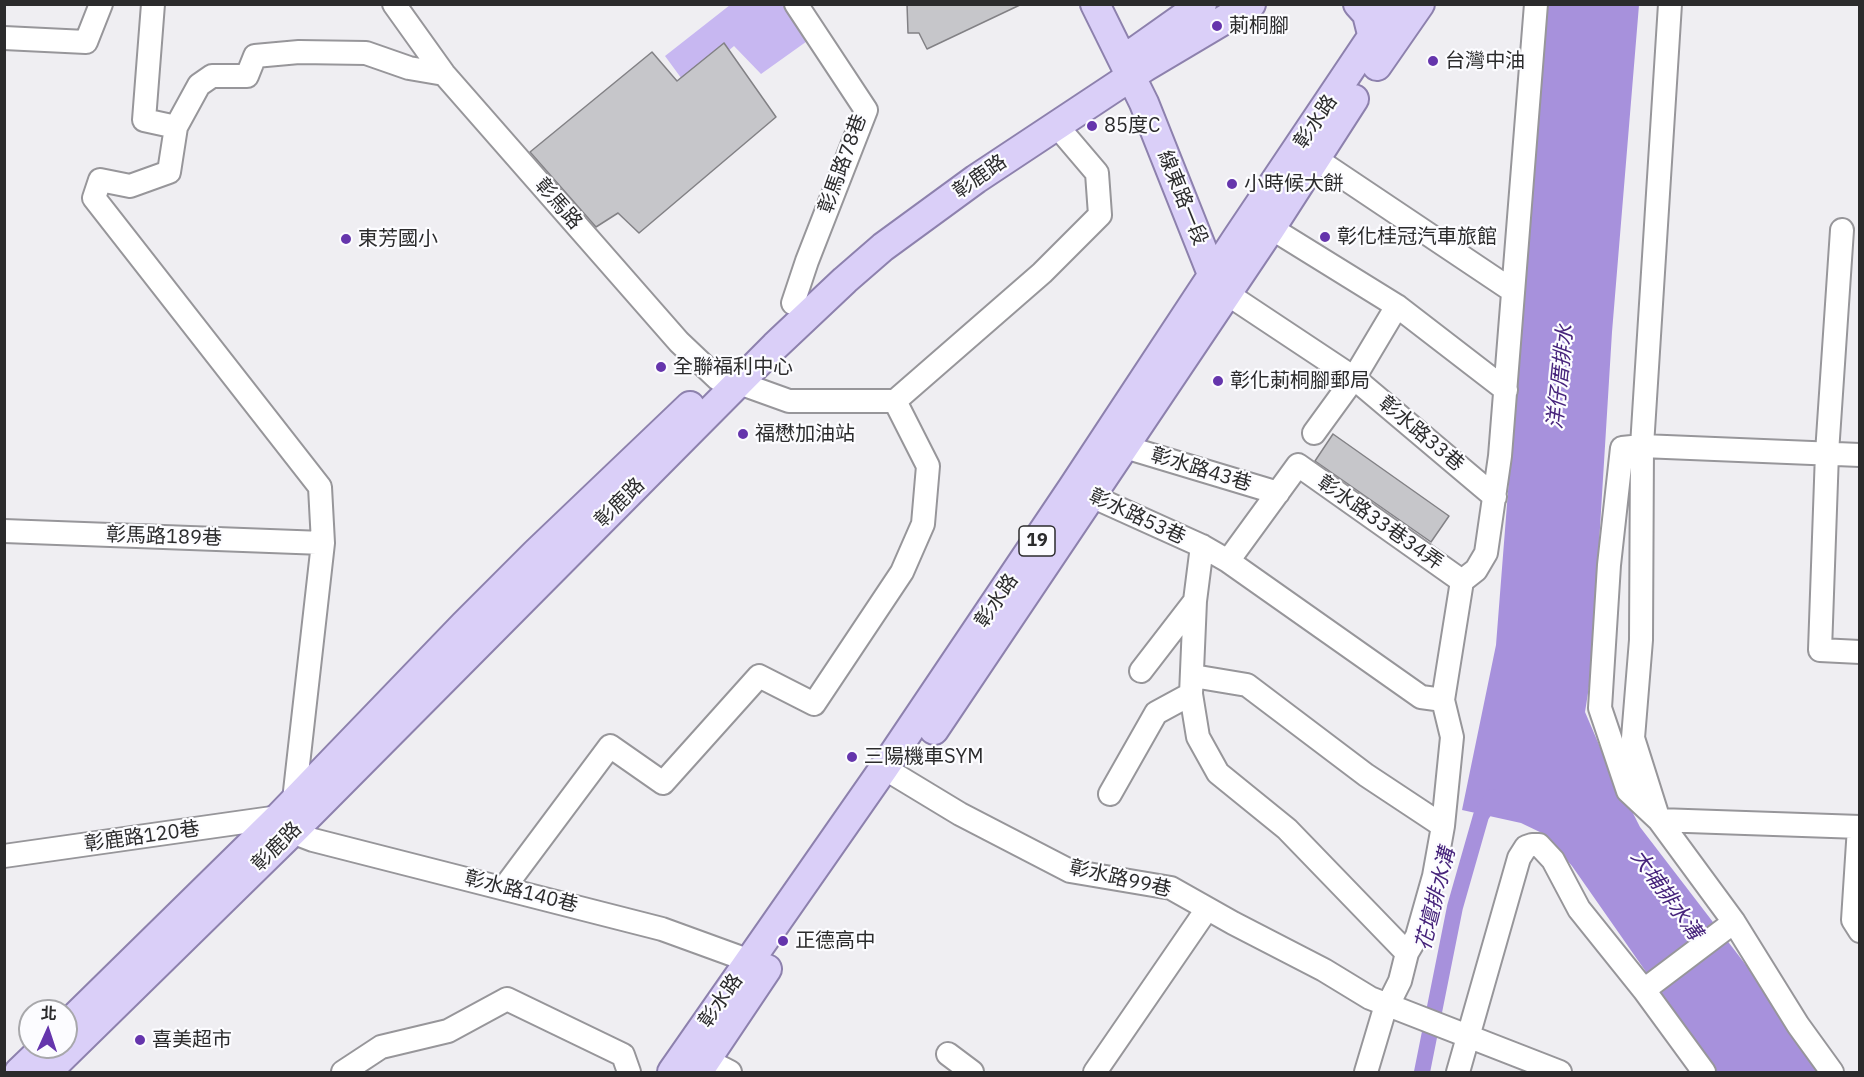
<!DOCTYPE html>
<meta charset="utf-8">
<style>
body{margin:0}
#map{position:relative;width:1864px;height:1077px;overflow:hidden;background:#efeef2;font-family:"IBM Plex Sans","Noto Sans TC",sans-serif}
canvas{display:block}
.frame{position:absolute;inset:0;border:6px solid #2b2b2c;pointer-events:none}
.north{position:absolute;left:18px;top:999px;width:60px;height:60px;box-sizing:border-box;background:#fcfcff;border:2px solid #a8a8ab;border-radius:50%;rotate:3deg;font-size:16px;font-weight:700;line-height:24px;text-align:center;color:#2b2b2c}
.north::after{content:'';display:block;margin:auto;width:21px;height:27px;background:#6535ac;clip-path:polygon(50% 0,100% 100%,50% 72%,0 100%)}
</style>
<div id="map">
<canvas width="1864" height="1077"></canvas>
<div class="frame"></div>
<div class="north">北</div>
</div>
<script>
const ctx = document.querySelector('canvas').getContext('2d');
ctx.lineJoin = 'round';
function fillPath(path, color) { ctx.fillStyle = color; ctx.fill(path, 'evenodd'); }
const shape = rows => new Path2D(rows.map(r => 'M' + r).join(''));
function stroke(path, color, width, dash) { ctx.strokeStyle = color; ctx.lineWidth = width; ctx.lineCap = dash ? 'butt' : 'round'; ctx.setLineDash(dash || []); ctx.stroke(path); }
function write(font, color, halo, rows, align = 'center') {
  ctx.font = font + ' "IBM Plex Sans","Noto Sans TC",sans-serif'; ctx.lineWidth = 4.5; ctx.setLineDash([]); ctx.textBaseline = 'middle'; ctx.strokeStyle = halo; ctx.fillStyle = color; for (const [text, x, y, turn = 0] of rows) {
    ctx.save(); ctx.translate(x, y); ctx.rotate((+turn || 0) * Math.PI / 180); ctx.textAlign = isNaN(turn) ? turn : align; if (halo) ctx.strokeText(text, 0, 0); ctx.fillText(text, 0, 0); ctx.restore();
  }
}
fillPath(shape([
 [730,5,795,5,817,34,761,74,734,46,687,86,665,56]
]), '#c7b7f1');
fillPath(shape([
 [1546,5,1639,5,1612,332,1591,674,1585,712,1603,754,1640,827,1749,969,1821,1072,1716,1072,1572,866,1544,834,1521,823,1462,810,1496,645]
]), '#a791dc');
stroke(shape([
 [1422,1072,1455,907,1481,816,1493,797]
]), '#a791dc', 16);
const building = shape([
 [907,4,1022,4,927,49,919,33,908,33,907,4],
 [724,43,776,117,639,233,618,213,596,227,530,152,652,52,677,81,724,43],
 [1333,434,1449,516,1431,542,1315,461,1333,434]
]);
fillPath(building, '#c6c6ca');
stroke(building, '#828185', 1.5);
const minor = shape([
 [153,4,144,120,176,127,169,172,130,186,100,180,94,198,320,487,323,543,294,800],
 [394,4,444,74,679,342,718,379,739,383,789,401,895,401,1042,273,1100,215,1097,173,1057,126],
 [4,38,86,42,101,4],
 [176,127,199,85,212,76,247,76,255,56,299,52,366,53,409,68,444,74],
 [1316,159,1513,291],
 [1271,228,1397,306,1506,390],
 [1842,230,1827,453,1820,650,1860,652],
 [1226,293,1354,378,1495,497],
 [793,303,807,261,866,110,796,4],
 [1314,433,1354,378,1397,306],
 [1125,447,1278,493],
 [1078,490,1202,546,1228,561,1421,697,1443,700],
 [4,531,323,543],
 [1202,546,1195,601,1191,694,1198,737,1218,773,1287,829,1407,953],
 [1228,561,1298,465,1462,581],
 [1141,671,1195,601],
 [1193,676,1247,685,1366,775,1443,826],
 [884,768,960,814,1070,871,1171,888,1233,923,1324,970,1370,998,1560,1072],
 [1110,794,1156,713,1191,694],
 [1658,817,1633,738,1641,640,1642,446,1670,4],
 [1659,820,1860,827],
 [1859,827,1853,920,1860,931],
 [4,856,279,817,292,832,313,840,662,929,750,961,761,970],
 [504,888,610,746,663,783,759,676,814,704,902,572,923,524,928,466,895,401],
 [1644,990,1734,922],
 [691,1052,730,1072],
 [948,1054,972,1072],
 [343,1072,381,1047,448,1031,507,999,623,1055,629,1072],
 [1095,1072,1207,909],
 [1366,1072,1383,1015,1400,981,1407,953,1417,936,1434,876,1443,826,1452,737,1443,700,1462,581,1476,570,1486,553,1500,456,1536,4],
 [1458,1072,1519,858,1526,847,1532,845,1539,845,1553,860,1579,909,1644,990,1704,1072],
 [1832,1072,1798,1025,1734,922,1659,820,1628,791,1600,708,1609,565,1622,448,1642,446,1860,455]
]);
const major = shape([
 [1095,4,1144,103,1212,274,1222,286],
 [1358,4,1367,14,1373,38],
 [1123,60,1202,4],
 [1377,66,1420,4],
 [934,730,1271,228,1354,99],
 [66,1026,279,817,464,625,536,553,690,406],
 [19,1072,45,1047],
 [47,1072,292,832,775,346,845,280,883,247,976,179,1145,67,1251,4],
 [672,1072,884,768,1073,487,1237,238,1394,4],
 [698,1072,767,969]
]);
stroke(minor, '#97969a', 26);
stroke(major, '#8d81ad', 32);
stroke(minor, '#fff', 22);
stroke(major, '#dacff8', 28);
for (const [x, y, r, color] of [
 [1217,26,6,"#6535ac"],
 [1433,61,6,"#6535ac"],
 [1092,126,6,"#6535ac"],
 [1232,184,6,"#6535ac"],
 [1325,237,6,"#6535ac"],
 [346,239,6,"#6535ac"],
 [661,367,6,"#6535ac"],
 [1218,381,6,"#6535ac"],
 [743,434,6,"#6535ac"],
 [852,757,6,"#6535ac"],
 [783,941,6,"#6535ac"],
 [140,1040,6,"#6535ac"]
]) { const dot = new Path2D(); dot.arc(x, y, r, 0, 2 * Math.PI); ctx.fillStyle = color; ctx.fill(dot); stroke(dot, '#fcfcff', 2); }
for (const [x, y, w] of [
 [1037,541,36]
]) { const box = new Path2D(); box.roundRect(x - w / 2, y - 15, w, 30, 4.5); ctx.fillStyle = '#fcfcff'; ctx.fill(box); stroke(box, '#2b2b2c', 1.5); }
write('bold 18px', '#2b2b2c', null, [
 ["19",1037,541]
]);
write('20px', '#2b2b2c', '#fcfcff', [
 ["莿桐腳",1229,26],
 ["台灣中油",1445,61],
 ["85度C",1104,126],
 ["小時候大餅",1244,184],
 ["彰化桂冠汽車旅館",1337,237],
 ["東芳國小",358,239],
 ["全聯福利中心",673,367],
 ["彰化莿桐腳郵局",1230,381],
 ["福懋加油站",755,434],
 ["三陽機車SYM",864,757],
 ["正德高中",795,941],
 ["喜美超市",152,1040]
], 'left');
write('20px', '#2b2b2c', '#fcfcff', [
 ["彰水路",1316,122,-56],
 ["彰馬路78巷",843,164,-70],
 ["彰鹿路",980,177,-35],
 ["線東路一段",1182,198,68],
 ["彰馬路",558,204,49],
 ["彰水路33巷",1421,434,40],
 ["彰水路43巷",1201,470,17],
 ["彰鹿路",620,503,-45],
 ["彰水路53巷",1137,517,25],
 ["彰水路33巷34弄",1380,523,35],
 ["彰馬路189巷",164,537,2],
 ["彰水路",997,601,-56],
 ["彰鹿路120巷",142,837,-8],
 ["彰鹿路",277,847,-45],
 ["彰水路99巷",1120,879,13],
 ["彰水路140巷",521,892,14],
 ["彰水路",721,1001,-55]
]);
write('italic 21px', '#46237b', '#fcfcff', [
 ["洋仔厝排水",1561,377,-84],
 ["大埔排水溝",1666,895,54],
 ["花壇排水溝",1436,899,-76]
]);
</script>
